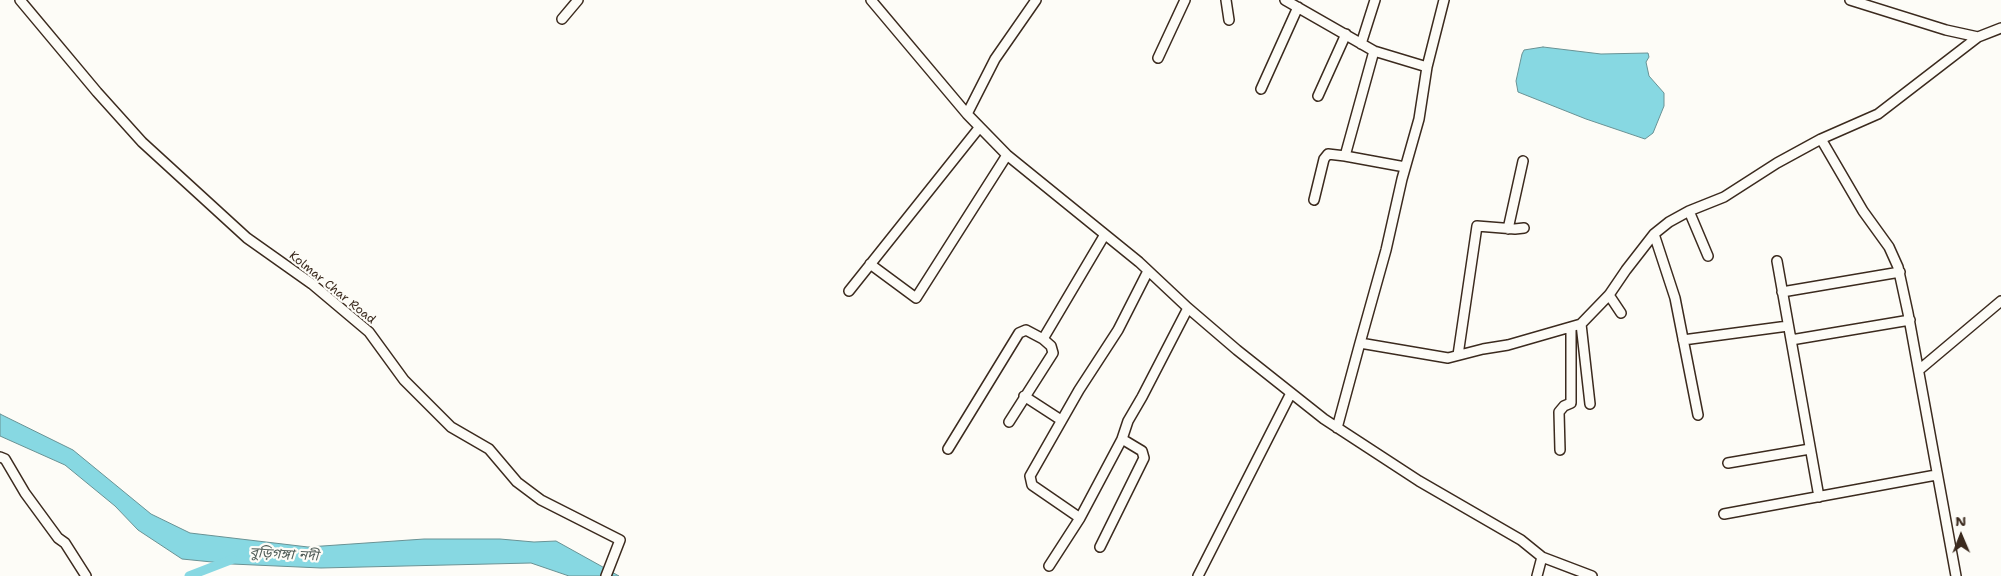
<!DOCTYPE html>
<meta charset="utf-8">
<style>
body{margin:0}
#map{position:relative;width:2001px;height:576px;overflow:hidden;background:#fdfcf7;font-family:"Shantell Sans",sans-serif}
canvas{display:block}
.north{position:absolute;left:1936px;top:511px;width:50px;height:50px;-webkit-text-stroke:4px #fdfcf7;paint-order:stroke;rotate:359deg;font-size:14px;font-weight:700;line-height:20px;text-align:center;color:#3b2a1e}
.north::after{content:'';display:block;margin:auto;width:18px;height:22px;background:#3b2a1e;clip-path:polygon(50% 0,100% 100%,50% 72%,0 100%)}
</style>
<div id="map">
<canvas width="2001" height="576"></canvas>
<div class="north">N</div>
</div>
<script>
const ctx = document.querySelector('canvas').getContext('2d');
ctx.lineJoin = 'round';
function fillPath(path, color) { ctx.fillStyle = color; ctx.fill(path, 'evenodd'); }
const shape = rows => new Path2D(rows.map(r => 'M' + r).join(''));
function stroke(path, color, width, dash) { ctx.strokeStyle = color; ctx.lineWidth = width; ctx.lineCap = dash ? 'butt' : 'round'; ctx.setLineDash(dash || []); ctx.stroke(path); }
function write(font, color, halo, rows, align = 'center') {
  ctx.font = font + ' "Shantell Sans","Noto Sans Bengali",sans-serif'; ctx.lineWidth = 4.5; ctx.setLineDash([]); ctx.textBaseline = 'middle'; ctx.strokeStyle = halo; ctx.fillStyle = color; for (const [text, x, y, turn = 0] of rows) {
    ctx.save(); ctx.translate(x, y); ctx.rotate((+turn || 0) * Math.PI / 180); ctx.textAlign = isNaN(turn) ? turn : align; if (halo) ctx.strokeText(text, 0, 0); ctx.fillText(text, 0, 0); ctx.restore();
  }
}
const water = shape([
 [1543,47,1601,54,1648,53,1649,57,1646,62,1649,76,1664,93,1664,106,1653,133,1645,139,1586,119,1518,92,1516,81,1522,54,1524,50,1543,47],
 [0,414,73,450,151,514,190,533,308,547,424,539,500,539,534,542,556,541,619,576,569,576,531,563,321,568,232,564,182,559,138,530,115,506,65,465,0,436,0,414]
]);
fillPath(water, '#87d8e2');
stroke(water, '#699294', 1);
stroke(shape([
 [189,576,233,559]
]), '#87d8e2', 9);
const minor = shape([
 [20,0,97,92,142,142,247,238,312,284,369,332,404,380,451,427,489,449,517,482,541,500,620,540,606,576],
 [871,0,967,114,1007,155,1139,262,1188,308,1237,350,1324,419,1419,481,1521,540,1542,557,1592,576],
 [1226,0,1229,20],
 [1285,0,1374,51,1427,67],
 [1850,0,1946,30,1978,37,2001,28],
 [562,19,578,0],
 [1361,44,1375,0],
 [1158,58,1185,0],
 [1261,89,1298,7],
 [1318,96,1346,34],
 [967,114,995,59,1036,0],
 [1821,139,1863,211,1889,247,1898,267,1908,313,1956,576],
 [1345,156,1374,51],
 [1314,200,1324,159,1328,154,1345,156,1405,167],
 [1689,211,1708,256],
 [1508,229,1523,161],
 [1654,234,1675,298,1698,415],
 [1777,261,1819,497],
 [870,264,916,298,1007,155],
 [849,291,979,128],
 [1782,292,1900,272],
 [1609,295,1621,313],
 [1581,324,1590,404],
 [1683,340,1788,326],
 [1791,340,1910,320],
 [1360,343,1386,250,1402,179,1419,119,1427,67,1444,0],
 [1458,355,1477,226,1515,229,1524,228],
 [1919,370,2001,301],
 [1024,396,1061,420],
 [1009,422,1053,353,1051,346,1043,339],
 [1337,428,1360,343,1448,358,1483,349,1508,345,1581,324,1609,295,1626,270,1654,234,1669,222,1689,211,1724,197,1777,163,1821,139,1878,114,1978,37],
 [948,449,1019,333,1026,330,1043,339,1104,236],
 [1560,450,1559,412,1564,406,1571,403,1571,327],
 [0,457,5,459,25,493,58,538,65,543,86,576],
 [1728,463,1810,449],
 [1724,514,1936,475],
 [1080,518,1032,485,1030,476,1079,390,1118,330,1148,271],
 [1100,547,1144,458,1142,451,1122,439,1128,421,1142,397,1188,308],
 [1049,566,1080,518,1122,439],
 [1198,576,1291,393],
 [1537,576,1542,557]
]);
stroke(minor, '#3b2a1e', 12);
stroke(minor, '#fdfcf7', 9);
write('12px', '#3b2a1e', '#fdfcf7', [
 ["Kolmar Char Road",332,288,39]
]);
write('italic 14px', '#525e59', '#fdfcf7', [
 ["বুড়িগঙ্গা নদী",284,555,3]
]);
</script>
